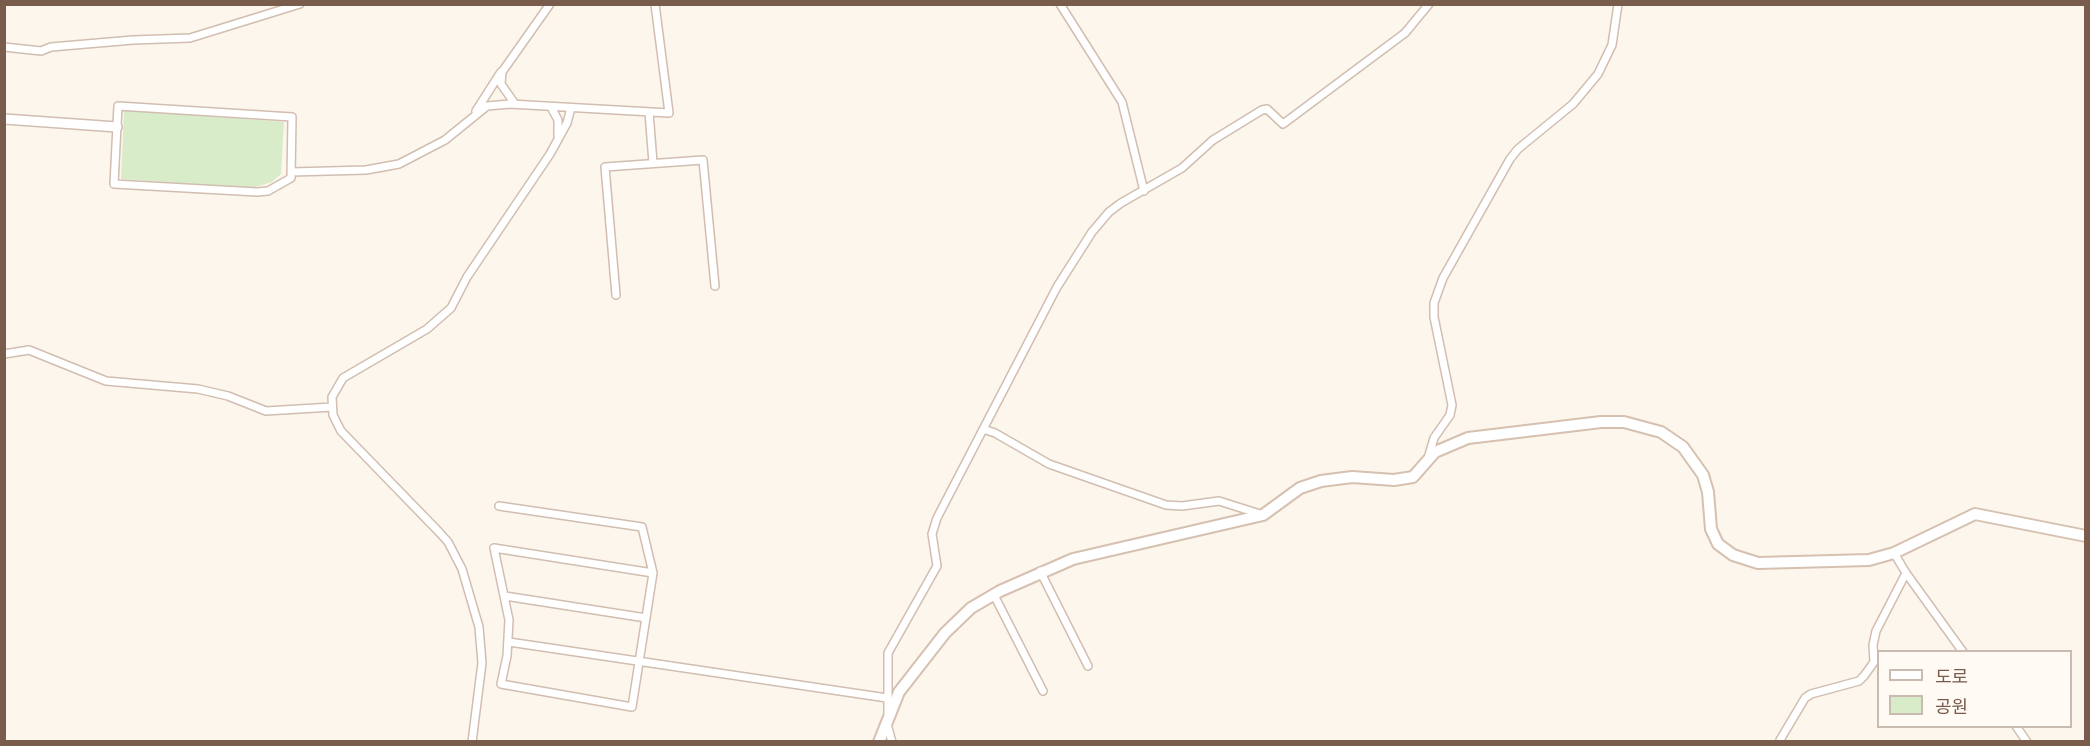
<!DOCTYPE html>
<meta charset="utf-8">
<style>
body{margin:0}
#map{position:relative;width:2090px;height:746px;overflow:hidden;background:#fdf6ec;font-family:Rubik,"Noto Sans KR",sans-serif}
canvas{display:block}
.frame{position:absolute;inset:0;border:6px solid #7a5c4d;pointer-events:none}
.legend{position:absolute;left:1877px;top:650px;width:195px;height:78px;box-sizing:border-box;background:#fffaf3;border:2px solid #cabbb1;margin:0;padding:8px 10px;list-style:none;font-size:18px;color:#7a5c4d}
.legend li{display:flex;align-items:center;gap:12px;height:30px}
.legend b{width:30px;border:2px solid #cabbb1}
</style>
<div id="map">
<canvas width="2090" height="746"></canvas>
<div class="frame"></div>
<ul class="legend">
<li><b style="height:8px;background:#fff"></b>도로</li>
<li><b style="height:16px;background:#d8ecc9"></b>공원</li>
</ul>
</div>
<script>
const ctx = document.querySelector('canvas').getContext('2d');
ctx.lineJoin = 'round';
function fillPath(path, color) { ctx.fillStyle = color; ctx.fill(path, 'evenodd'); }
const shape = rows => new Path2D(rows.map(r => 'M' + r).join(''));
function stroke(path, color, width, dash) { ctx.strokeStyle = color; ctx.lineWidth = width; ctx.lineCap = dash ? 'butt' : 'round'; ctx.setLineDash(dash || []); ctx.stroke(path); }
fillPath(shape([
 [124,110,284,122,281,174,272,182,252,188,121,179]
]), '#d8ecc9');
const minor = shape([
 [1060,4,1122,102,1144,191],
 [4,47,41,51,51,47,133,40,190,38,300,4],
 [515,104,501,84,502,72,550,4],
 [118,106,292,117,291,178,268,191,257,192,114,184,118,106],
 [551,107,558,120,558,136],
 [476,111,501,72],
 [649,112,653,163],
 [291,172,366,170,399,164,445,140,487,106,510,104,669,113,655,4],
 [616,295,605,167,703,160,715,286],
 [4,354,29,350,106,381,198,389,228,396,266,411,332,407],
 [983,429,995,433,1049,464,1166,505,1182,506,1219,501,1260,514],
 [1429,455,1434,438,1450,415,1452,405,1434,317,1434,303,1443,278,1510,159,1518,149,1573,104,1598,74,1612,45,1618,4],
 [499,506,642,527,653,573,632,707,501,684,507,656,509,620,494,548,653,573],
 [1894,553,1906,573,1963,652],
 [1040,571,1088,666],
 [994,595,1043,691],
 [505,596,646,618],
 [509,642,887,698],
 [888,713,888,653,937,566,932,534,937,518,1057,287,1092,232,1109,212,1121,203,1182,168,1213,140,1262,110,1267,109,1283,124,1405,33,1429,4],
 [887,724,892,742],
 [2016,726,2027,742],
 [1780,740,1805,698,1811,694,1859,681,1864,676,1874,662,1873,645,1876,631,1906,573],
 [472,742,482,663,479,627,462,569,448,542,439,532,341,431,333,415,332,397,343,378,427,329,451,308,467,277,550,154,567,123,571,108]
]);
const tertiary = shape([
 [4,119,117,127]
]);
const secondary = shape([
 [879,742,899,692,945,633,971,608,1000,591,1073,559,1263,515,1300,488,1321,481,1352,477,1394,480,1413,477,1435,452,1468,438,1601,422,1624,422,1661,432,1683,447,1703,475,1708,492,1711,529,1718,544,1733,555,1758,563,1869,560,1894,553,1975,514,2086,536]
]);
stroke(minor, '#d1beb0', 10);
stroke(tertiary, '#d1beb0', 12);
stroke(secondary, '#d6c0b0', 14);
stroke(minor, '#fff', 7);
stroke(tertiary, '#fff', 9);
stroke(secondary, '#fff', 10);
</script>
